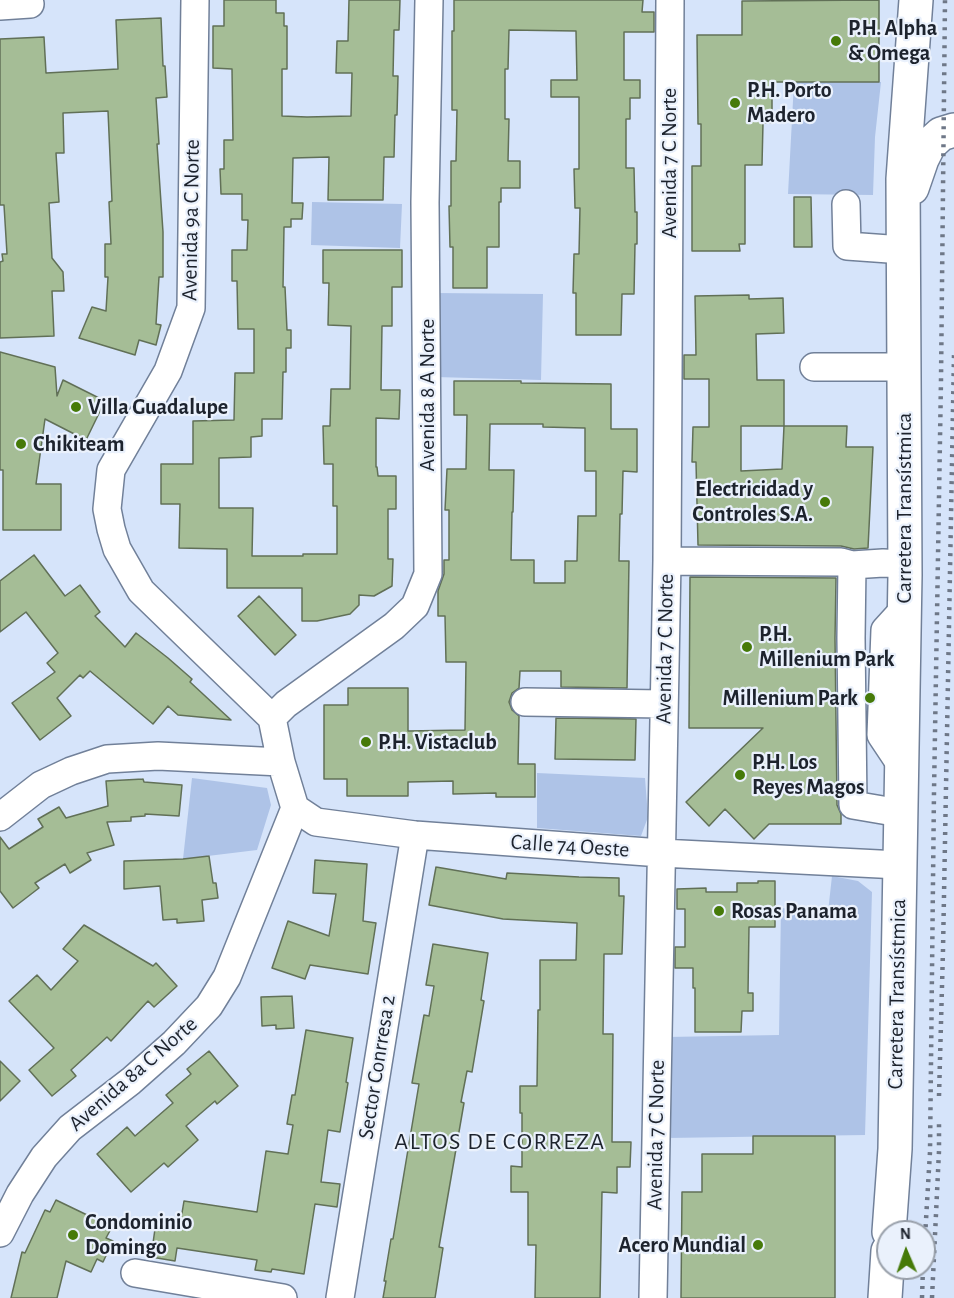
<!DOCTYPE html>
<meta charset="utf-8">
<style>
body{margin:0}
#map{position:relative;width:954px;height:1298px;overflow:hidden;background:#d6e4fa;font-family:"Alegreya Sans",sans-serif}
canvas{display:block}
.north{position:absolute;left:876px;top:1220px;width:60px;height:60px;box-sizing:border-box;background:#eaf1fc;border:2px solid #989fa9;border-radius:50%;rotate:358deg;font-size:16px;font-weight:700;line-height:24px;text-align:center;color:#1d232d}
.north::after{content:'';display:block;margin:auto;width:21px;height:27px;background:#467a09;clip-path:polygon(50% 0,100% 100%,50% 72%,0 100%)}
</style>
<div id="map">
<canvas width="954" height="1298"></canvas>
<div class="north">N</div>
</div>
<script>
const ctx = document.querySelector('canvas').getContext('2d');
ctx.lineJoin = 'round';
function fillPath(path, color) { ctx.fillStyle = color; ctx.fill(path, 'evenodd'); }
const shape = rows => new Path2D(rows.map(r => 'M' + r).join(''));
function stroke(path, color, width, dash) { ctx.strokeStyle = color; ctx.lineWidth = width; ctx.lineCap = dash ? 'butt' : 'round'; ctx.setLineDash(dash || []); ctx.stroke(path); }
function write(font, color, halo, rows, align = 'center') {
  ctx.font = font + ' "Alegreya Sans",sans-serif'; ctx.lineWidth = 4.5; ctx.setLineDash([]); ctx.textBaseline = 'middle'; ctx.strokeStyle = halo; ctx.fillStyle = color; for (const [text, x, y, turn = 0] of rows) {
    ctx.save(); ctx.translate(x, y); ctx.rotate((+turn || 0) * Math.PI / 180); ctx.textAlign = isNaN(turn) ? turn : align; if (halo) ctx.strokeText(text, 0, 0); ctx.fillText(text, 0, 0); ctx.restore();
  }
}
fillPath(shape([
 [794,82,881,82,875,137,873,195,788,194],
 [312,202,402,204,400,248,311,245],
 [435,293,543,294,541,380,436,377],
 [537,773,645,778,648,817,641,836,537,828],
 [192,778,267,788,271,805,257,850,183,859],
 [832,876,858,881,872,892,865,1135,667,1138,667,1037,779,1035,781,908,828,912]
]), '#aec3e7');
const building = shape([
 [224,0,276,0,276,13,284,13,284,26,287,26,287,69,282,69,282,116,307,117,351,116,352,73,336,73,337,41,348,41,349,0,400,0,399,30,394,30,393,76,398,76,397,115,395,115,394,157,384,157,383,200,328,200,329,157,293,158,292,203,303,203,302,219,291,219,291,227,284,227,283,287,285,287,287,330,291,330,291,348,286,348,286,372,283,372,282,419,262,419,262,436,251,437,251,457,219,458,219,508,253,508,252,556,303,556,303,554,337,554,337,506,333,506,333,464,324,464,323,426,330,426,331,389,350,389,351,326,328,325,329,283,323,283,323,250,402,250,402,287,392,287,392,326,382,326,381,390,400,390,399,419,376,418,376,467,377,467,378,476,396,476,396,509,388,509,388,559,393,559,392,586,374,596,359,595,359,605,350,614,317,621,302,621,302,588,227,588,227,549,179,548,180,504,161,504,161,464,193,464,193,421,234,420,235,373,254,373,254,329,238,329,237,281,232,281,232,250,247,250,248,220,242,220,242,194,221,194,220,169,224,169,224,140,233,140,232,69,213,68,213,26,224,26,224,0],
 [454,0,643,0,642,12,654,12,654,32,624,32,624,80,640,80,640,98,630,98,630,119,626,119,626,168,634,168,635,212,637,212,637,244,635,244,634,294,622,294,621,335,576,335,576,293,573,293,574,254,579,254,580,208,575,208,574,169,579,169,579,97,551,97,551,80,577,80,576,31,509,30,508,69,505,69,505,119,509,119,508,161,520,161,520,188,501,188,501,202,499,202,499,247,487,247,487,288,453,288,453,247,450,247,449,206,451,206,451,161,456,161,457,110,452,110,452,31,454,31,454,0],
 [879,0,879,82,772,82,772,123,763,123,762,165,745,165,745,244,739,244,740,251,692,251,692,166,701,166,701,124,698,124,697,35,742,35,742,1,879,0],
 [161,18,163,66,165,66,167,97,156,98,159,144,157,144,163,232,163,277,159,277,156,324,161,325,156,345,139,340,135,355,79,338,92,307,106,311,108,277,105,277,105,244,111,244,109,202,112,201,108,111,63,113,64,153,56,153,59,202,49,203,52,258,63,272,64,291,52,291,54,336,0,338,0,262,3,261,2,254,7,254,4,205,0,205,0,39,44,37,46,73,118,69,116,20,161,18],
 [794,197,811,197,812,247,794,247,794,197],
 [749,295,749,299,783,298,784,333,756,334,757,380,784,380,784,426,847,426,846,447,873,447,868,548,854,549,841,546,698,545,696,462,692,462,693,427,709,427,709,379,684,379,684,355,696,355,695,296,749,295],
 [741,426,784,426,782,469,741,471,741,426],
 [0,352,55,367,57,396,63,380,105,401,86,440,45,419,36,484,61,484,61,530,3,530,3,470,0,470,0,352],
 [454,381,521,381,521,383,611,384,611,429,637,429,637,472,623,471,622,514,620,514,619,561,629,561,627,688,561,687,561,671,520,671,519,688,512,693,509,702,512,710,519,716,518,764,535,764,535,797,496,797,496,793,453,794,453,781,408,782,408,796,347,796,347,779,324,779,324,705,348,705,348,688,408,688,408,731,465,730,466,662,446,662,445,616,438,616,438,591,444,574,444,560,449,560,449,510,445,510,447,469,466,469,467,415,454,415,454,381],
 [490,424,543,424,543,427,585,428,585,471,596,471,596,516,578,516,577,561,565,561,565,583,534,583,534,560,511,560,512,512,513,512,514,470,489,470,490,424],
 [34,555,65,596,80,585,100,612,95,616,125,647,136,633,168,658,192,679,190,682,231,720,178,715,168,706,153,724,90,671,83,678,80,675,57,698,71,716,40,740,12,703,55,672,47,663,58,653,26,612,0,632,0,581,34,555],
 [690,577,836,578,835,638,837,805,841,814,841,824,769,824,754,839,725,809,709,826,686,802,763,728,689,728,690,577],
 [259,596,296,635,275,655,238,616,259,596],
 [556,718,636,719,635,760,555,759,556,718],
 [143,779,144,782,182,785,179,816,145,814,145,816,131,817,131,821,107,822,114,845,87,853,91,860,70,873,65,864,35,883,39,888,13,908,0,891,0,837,9,849,43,827,38,819,59,807,66,818,108,806,106,781,143,779],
 [209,856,213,883,216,883,218,898,202,900,204,921,177,923,177,919,163,920,160,886,124,889,124,861,183,859,209,856],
 [315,860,367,864,363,921,376,923,368,974,310,965,305,979,272,968,288,921,329,936,336,894,313,893,315,860],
 [436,867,506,879,507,873,579,877,619,878,619,896,624,896,622,954,604,954,603,1034,613,1034,612,1142,631,1142,630,1167,617,1167,617,1193,602,1192,600,1298,535,1298,536,1245,528,1245,528,1192,511,1192,511,1166,522,1167,522,1113,520,1113,520,1086,537,1086,538,1010,540,1010,540,960,576,960,577,923,503,919,429,905,436,867],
 [758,881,775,881,775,927,749,927,748,993,753,993,753,1011,742,1011,741,1032,695,1032,695,988,693,988,693,968,675,968,675,947,685,947,685,909,677,909,677,889,706,888,706,892,737,892,737,883,758,883,758,881],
 [84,925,153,966,156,963,177,986,154,1007,148,1001,111,1041,107,1037,71,1070,76,1076,52,1096,29,1070,54,1048,9,1001,37,975,51,990,78,961,63,949,84,925],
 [433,944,488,953,481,1000,484,1001,472,1072,467,1071,461,1102,464,1103,439,1247,443,1248,435,1298,383,1298,386,1281,384,1281,391,1239,393,1239,419,1084,412,1083,424,1015,429,1016,434,986,426,985,433,944],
 [292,996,294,1028,276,1029,276,1025,262,1026,261,997,292,996],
 [306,1030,353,1038,346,1082,348,1083,340,1132,328,1130,321,1182,340,1184,337,1207,315,1204,304,1274,272,1269,271,1272,255,1270,257,1260,177,1248,175,1261,151,1257,156,1222,180,1225,184,1201,257,1212,266,1151,288,1154,293,1125,287,1124,292,1095,295,1095,306,1030],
 [209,1051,238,1086,217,1104,215,1101,186,1126,198,1140,168,1167,164,1163,131,1192,97,1154,127,1127,135,1136,173,1103,166,1095,191,1074,187,1069,209,1051],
 [0,1061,20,1081,0,1101,0,1061],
 [753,1136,835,1136,835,1298,681,1298,682,1192,702,1192,702,1154,753,1154,753,1136],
 [56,1200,112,1227,106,1238,113,1241,103,1262,97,1259,91,1272,66,1261,57,1298,11,1298,22,1252,25,1253,45,1210,50,1212,56,1200]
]);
fillPath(building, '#a5bd96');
stroke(building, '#617057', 1.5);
const minor = shape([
 [195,0,191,308,168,371,111,470,107,509,111,529,117,549,141,591,272,718],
 [0,6,30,4],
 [846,204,847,246,903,250],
 [814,367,904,367],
 [667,561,841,562,852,565],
 [525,702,664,704],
 [272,718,286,704,394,626,415,606,428,574,425,202,429,0],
 [272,718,281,762,295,808,316,822,415,835,661,853,899,865],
 [901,765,881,735,885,630,905,608],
 [900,813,853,805,851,638,852,565,883,563,905,564],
 [0,817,41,785,71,771,107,759,158,756,281,762],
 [0,1233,20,1194,44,1157,70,1128,131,1081,174,1043,209,1006,227,977,295,808],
 [135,1273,283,1298],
 [340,1298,415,835],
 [653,1298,667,561,670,0]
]);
const major = shape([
 [912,188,922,159,929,145,941,134,954,130],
 [889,1232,895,1149,905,575,903,179,916,0],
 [885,1298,888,1251]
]);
stroke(minor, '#718099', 30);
stroke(major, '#718099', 36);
stroke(minor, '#fff', 27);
stroke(major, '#fff', 33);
stroke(shape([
 [939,1096,943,950,954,355],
 [924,1254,930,1152,934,792,941,380,945,0],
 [922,1298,923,1268],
 [932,1298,939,1151,939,1123]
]), '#6e7787', 4.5, [3, 6]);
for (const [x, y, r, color] of [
 [836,41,6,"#467a09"],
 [735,103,6,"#467a09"],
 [76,407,6,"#467a09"],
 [21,444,6,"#467a09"],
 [825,502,6,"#467a09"],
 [747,647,6,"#467a09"],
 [870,698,6,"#467a09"],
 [366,742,6,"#467a09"],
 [740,775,6,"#467a09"],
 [719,911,6,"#467a09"],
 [73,1235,6,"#467a09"],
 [758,1245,6,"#467a09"]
]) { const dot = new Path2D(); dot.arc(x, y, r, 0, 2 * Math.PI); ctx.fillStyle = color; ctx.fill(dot); stroke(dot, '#eaf1fc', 2); }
write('bold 22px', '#1d232d', '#eaf1fc', [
 ["P.H. Alpha",848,28],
 ["& Omega",848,53],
 ["P.H. Porto",747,90],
 ["Madero",747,115],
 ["Villa Guadalupe",88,407],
 ["Chikiteam",33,444],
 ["Electricidad y",813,489,"right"],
 ["Controles S.A.",813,514,"right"],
 ["P.H.",759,634],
 ["Millenium Park",759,659],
 ["Millenium Park",858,698,"right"],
 ["P.H. Vistaclub",378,742],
 ["P.H. Los",752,762],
 ["Reyes Magos",752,787],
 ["Rosas Panama",731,911],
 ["Condominio",85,1222],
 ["Domingo",85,1247],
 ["Acero Mundial",746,1245,"right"]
], 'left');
write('22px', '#1d232d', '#eaf1fc', [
 ["Avenida 7 C Norte",669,163,-90],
 ["Avenida 9a C Norte",191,220,-89],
 ["Avenida 8 A Norte",427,395,-90],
 ["Carretera Transístmica",904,508,-90],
 ["Avenida 7 C Norte",665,649,-89],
 ["Calle 74 Oeste",570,846,4],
 ["Carretera Transístmica",897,994,-89],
 ["Sector Conrresa 2",377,1067,-81],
 ["Avenida 8a C Norte",133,1074,-41],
 ["Avenida 7 C Norte",656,1135,-89]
]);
ctx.letterSpacing = '1.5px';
write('24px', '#1d232d', '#eaf1fc', [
 ["ALTOS DE CORREZA",500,1142]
]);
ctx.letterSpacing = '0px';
</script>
